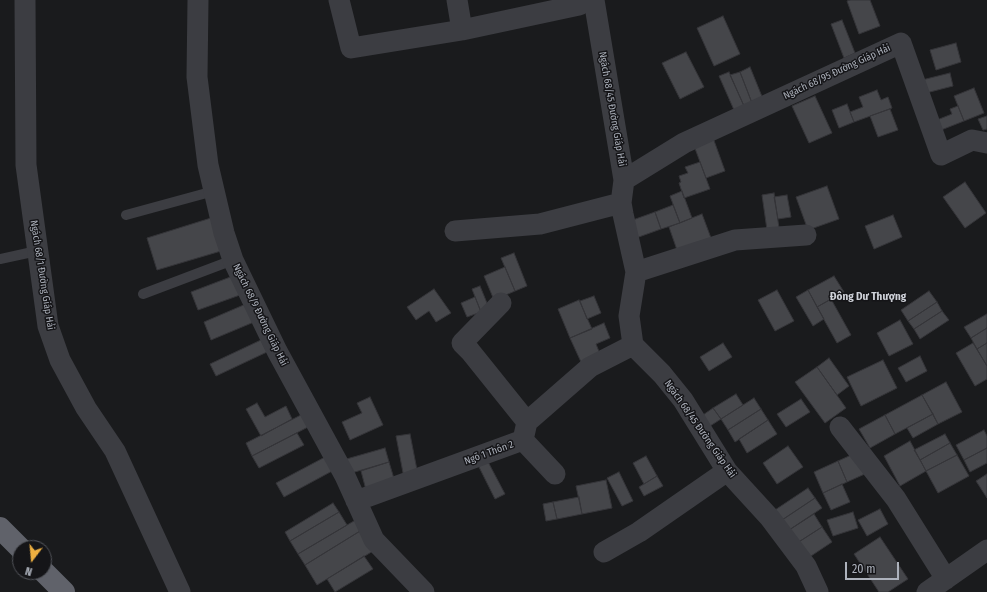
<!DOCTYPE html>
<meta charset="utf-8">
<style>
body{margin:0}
#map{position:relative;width:987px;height:592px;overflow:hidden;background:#1a1b1d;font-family:"Fira Sans Condensed",sans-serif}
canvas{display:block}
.north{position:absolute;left:12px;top:540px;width:40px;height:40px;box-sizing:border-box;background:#151518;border:1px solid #52545a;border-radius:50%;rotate:196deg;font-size:11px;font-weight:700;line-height:16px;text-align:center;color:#adb2bc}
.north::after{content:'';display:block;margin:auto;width:14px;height:18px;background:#eeb041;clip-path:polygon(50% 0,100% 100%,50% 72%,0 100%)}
.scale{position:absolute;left:845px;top:562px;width:54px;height:18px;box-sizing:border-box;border:2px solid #adb2bc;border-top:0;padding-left:5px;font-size:12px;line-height:14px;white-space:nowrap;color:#adb2bc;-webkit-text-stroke:3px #151518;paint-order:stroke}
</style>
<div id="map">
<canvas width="987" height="592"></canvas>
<div class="north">N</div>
<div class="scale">20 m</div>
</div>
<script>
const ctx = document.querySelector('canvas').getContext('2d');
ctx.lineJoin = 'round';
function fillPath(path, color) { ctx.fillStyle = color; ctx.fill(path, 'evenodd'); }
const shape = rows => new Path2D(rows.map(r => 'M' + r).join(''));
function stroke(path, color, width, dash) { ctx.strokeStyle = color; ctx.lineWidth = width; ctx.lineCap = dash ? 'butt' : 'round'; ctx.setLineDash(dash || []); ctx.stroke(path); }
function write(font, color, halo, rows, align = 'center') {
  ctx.font = font + ' "Fira Sans Condensed",sans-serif'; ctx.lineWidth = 3; ctx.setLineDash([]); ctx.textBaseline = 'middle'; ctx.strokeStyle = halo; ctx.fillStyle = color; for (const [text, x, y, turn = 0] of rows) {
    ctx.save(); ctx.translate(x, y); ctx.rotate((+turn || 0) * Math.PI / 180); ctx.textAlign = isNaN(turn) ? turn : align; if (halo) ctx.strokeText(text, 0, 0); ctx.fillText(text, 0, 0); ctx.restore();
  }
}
const building = shape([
 [850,0,870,0,880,26,859,34,847,1,850,0],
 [723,16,740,54,714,66,697,28,723,16],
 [842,20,855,53,844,58,831,24,842,20],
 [956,43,961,62,936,70,930,50,956,43],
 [686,52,704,87,680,99,662,63,686,52],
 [750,67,763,99,752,103,740,72,750,67],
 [729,72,744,106,734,110,719,76,729,72],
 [740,72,752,103,744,106,730,75,740,72],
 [950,73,953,86,926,93,922,80,950,73],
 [974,88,984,113,964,121,954,96,974,88],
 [877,90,881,100,888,97,892,108,854,122,850,112,863,107,859,97,877,90],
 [815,96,832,133,809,143,792,106,815,96],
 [847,104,854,122,839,128,832,110,847,104],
 [958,106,964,121,936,132,932,122,952,114,950,109,958,106],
 [890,109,898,130,878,137,870,116,890,109],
 [987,116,987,129,983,130,978,119,987,116],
 [712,135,725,171,706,178,693,143,712,135],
 [700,162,710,189,684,198,679,183,681,182,679,176,688,173,685,167,700,162],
 [965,182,986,213,965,228,943,197,965,182],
 [827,186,839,219,808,230,796,197,827,186],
 [682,191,692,218,680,223,670,196,682,191],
 [774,193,779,228,767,230,762,195,774,193],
 [787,195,791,217,778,219,774,197,787,195],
 [673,205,680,223,661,229,655,212,673,205],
 [655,212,661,229,636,238,630,221,655,212],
 [702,214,711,238,677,250,669,227,702,214],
 [893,215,902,237,874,249,865,226,893,215],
 [211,218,221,251,157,270,147,238,211,218],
 [514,253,527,286,515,291,501,258,514,253],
 [505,267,515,291,494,300,484,276,505,267],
 [233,276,240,295,198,310,191,292,233,276],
 [834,276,844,292,817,307,808,290,834,276],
 [480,286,489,308,481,312,472,289,480,286],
 [434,289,451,313,436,322,429,311,416,320,407,307,434,289],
 [777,290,794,321,775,331,758,300,777,290],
 [808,290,824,319,813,326,796,297,808,290],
 [929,291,937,302,908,321,901,310,929,291],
 [594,296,601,313,587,319,580,301,594,296],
 [475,297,481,312,467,317,461,303,475,297],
 [831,299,851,335,837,343,817,307,831,299],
 [579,300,592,329,570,338,558,309,579,300],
 [937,302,942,311,914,329,908,321,937,302],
 [246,304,254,322,211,340,204,322,246,304],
 [942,311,949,320,920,339,914,329,942,311],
 [987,314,987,328,971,338,964,327,987,314],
 [900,320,913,344,889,356,877,333,900,320],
 [604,323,610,338,596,344,600,354,581,362,570,338,604,323],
 [987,328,987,343,977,349,971,338,987,328],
 [261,340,267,352,216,376,210,364,261,340],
 [723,343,732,357,709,371,700,357,723,343],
 [973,343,987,366,987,379,975,386,956,353,973,343],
 [987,343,987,366,977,349,987,343],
 [920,356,927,371,906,382,898,368,920,356],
 [829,358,849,386,837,395,817,367,829,358],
 [883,360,897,388,861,406,847,377,883,360],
 [817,367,846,408,825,423,795,382,817,367],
 [946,382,962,412,938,424,922,395,946,382],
 [736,394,743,405,721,419,713,408,736,394],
 [922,395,933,414,895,434,885,415,922,395],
 [370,397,383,425,350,440,342,422,362,413,357,403,370,397],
 [754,398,761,409,728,430,721,419,754,398],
 [801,399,810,412,786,427,777,414,801,399],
 [257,403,265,417,286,406,292,419,261,436,246,409,257,403],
 [713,408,721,419,710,426,703,415,713,408],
 [761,409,768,420,735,442,728,430,761,409],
 [933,414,938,424,913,438,907,428,933,414],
 [301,415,308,427,252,456,246,443,301,415],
 [885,415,895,434,870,448,859,429,885,415],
 [768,420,777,434,747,453,739,439,768,420],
 [984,430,987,436,987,448,964,460,956,445,984,430],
 [297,433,304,445,259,468,252,456,297,433],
 [410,434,418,475,404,478,396,436,410,434],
 [945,434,950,443,920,460,914,450,945,434],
 [910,441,926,471,900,486,884,456,910,441],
 [950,443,957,455,926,471,920,460,950,443],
 [788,446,803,467,777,484,763,463,788,446],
 [385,448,389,462,348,474,343,460,385,448],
 [987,448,987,463,970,472,964,460,987,448],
 [858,452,867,473,847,482,838,461,858,452],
 [957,455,969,476,938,493,926,471,957,455],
 [327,456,334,470,284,497,276,483,327,456],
 [646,456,657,476,644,484,633,463,646,456],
 [486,458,505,494,495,499,477,463,486,458],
 [838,461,847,482,823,493,814,472,838,461],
 [389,462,395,482,366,490,361,471,389,462],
 [619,472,633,501,622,506,607,478,619,472],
 [987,474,987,498,976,481,987,474],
 [657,476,663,486,644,496,639,487,657,476],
 [606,480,612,508,582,514,576,486,606,480],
 [842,484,850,502,831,510,823,493,842,484],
 [808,488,815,498,779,522,772,512,808,488],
 [579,497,582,514,557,519,553,502,579,497],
 [815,498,822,508,786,532,779,522,815,498],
 [553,502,557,519,546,521,543,504,553,502],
 [333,503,339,512,290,541,285,532,333,503],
 [880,509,888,524,867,536,858,520,880,509],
 [339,512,347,525,298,554,290,541,339,512],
 [853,512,858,528,833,536,827,520,853,512],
 [814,514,822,527,794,545,786,532,814,514],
 [359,518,365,528,305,565,298,554,359,518],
 [822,527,832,542,805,560,794,545,822,527],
 [365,528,378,548,317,585,305,565,365,528],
 [880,537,908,579,888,592,879,592,854,554,880,537],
 [364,556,373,569,335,592,327,579,364,556]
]);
fillPath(building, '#45464a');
stroke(building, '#353539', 1);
stroke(shape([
 [126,215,214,191],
 [0,259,37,251],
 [143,294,233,260]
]), '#3c3d42', 10);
stroke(shape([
 [25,0,26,165,48,326,60,360,86,408,115,451,180,592],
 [198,0,197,77,208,165,224,233,233,260,277,351,345,476,374,540,424,592],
 [339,0,351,48,462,30,579,5],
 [457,0,462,30],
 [594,0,624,180,621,203,623,214,636,272,629,316,633,345,662,374,683,400,727,471,770,518,806,566,818,592],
 [624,180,684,143,901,43,941,155,972,140,987,143],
 [455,231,540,224,621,203],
 [636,272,735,240,806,235],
 [527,422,590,367,633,345],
 [840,427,896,499,946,579],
 [523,440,555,474],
 [356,501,523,440,527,422,470,351,462,343,501,303],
 [604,552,639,532,727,471],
 [927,592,987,550]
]), '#3c3d42', 21);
stroke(shape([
 [0,528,20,548],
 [44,572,64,592]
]), '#60626a', 22);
write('10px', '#adb2bc', '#151518', [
 ["Ngách 68/95 Đường Giáp Hải",837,72,-25],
 ["Ngách 68/45 Đường Giáp Hải",612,109,80],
 ["Ngách 68/1 Đường Giáp Hải",42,275,81],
 ["Ngách 68/9 Đường Giáp Hải",260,315,64],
 ["Ngách 68/45 Đường Giáp Hải",700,429,55],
 ["Ngõ 1 Thôn 2",489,453,-20]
]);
write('bold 11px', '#ced1d8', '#151518', [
 ["Đông Dư Thượng",868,297]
]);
</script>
